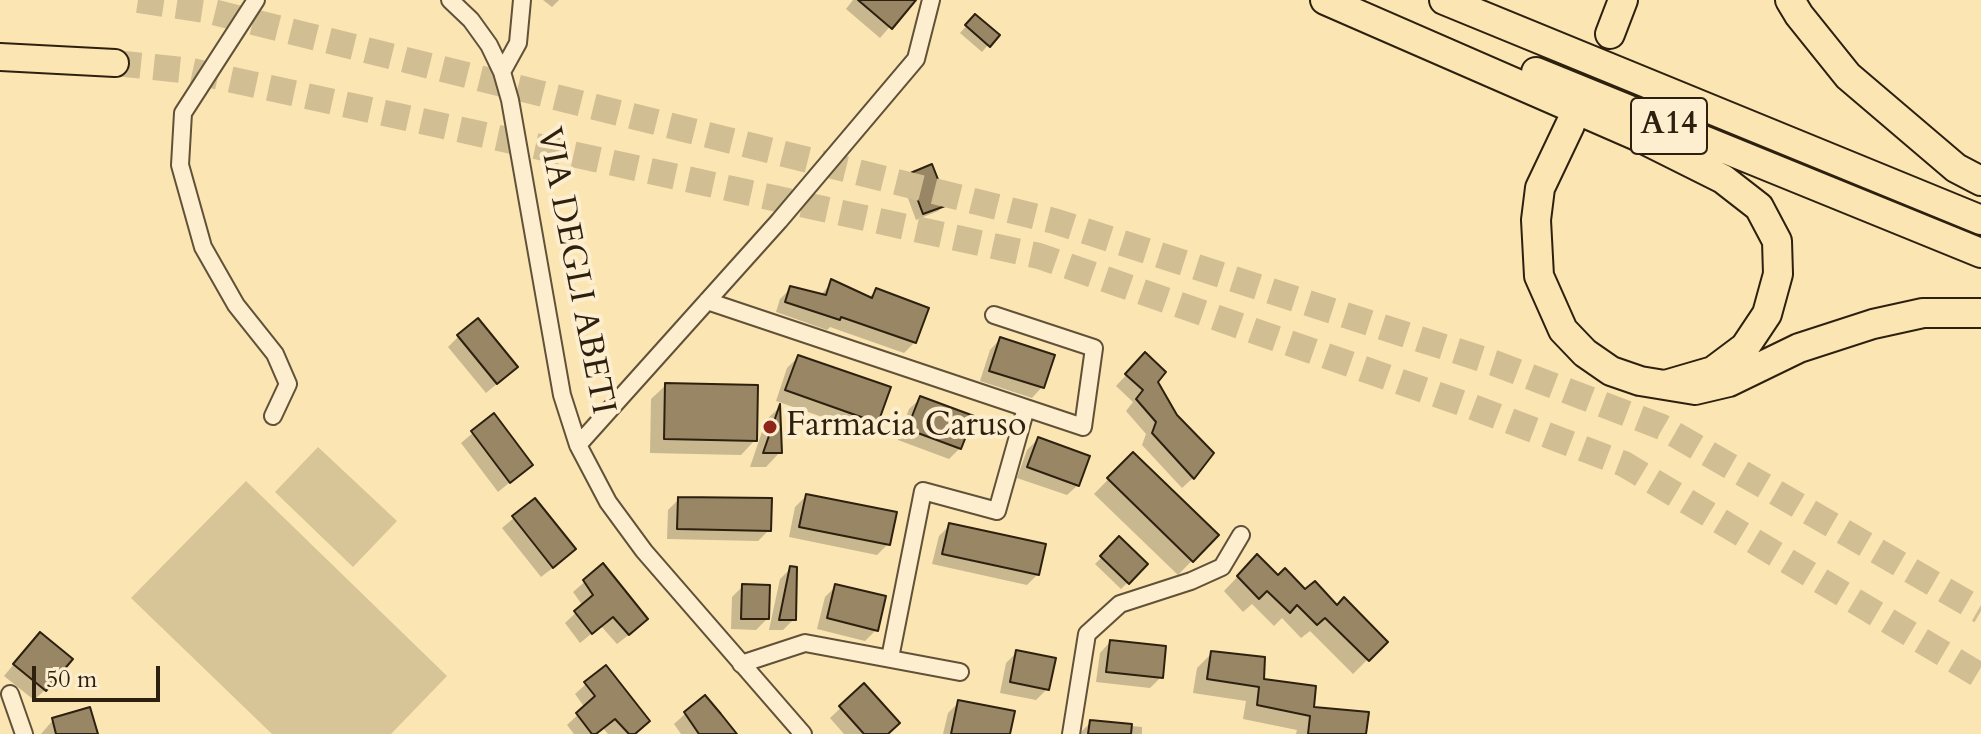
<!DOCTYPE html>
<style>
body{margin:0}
#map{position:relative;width:1981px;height:734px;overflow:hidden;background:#fae5b3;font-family:Cardo,serif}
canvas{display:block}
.scale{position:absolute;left:32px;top:666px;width:128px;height:36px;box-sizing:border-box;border:4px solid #2d200f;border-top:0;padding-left:10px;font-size:24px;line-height:28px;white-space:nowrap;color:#2d200f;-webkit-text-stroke:6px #fceece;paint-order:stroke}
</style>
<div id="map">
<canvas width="1981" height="734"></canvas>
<div class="scale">50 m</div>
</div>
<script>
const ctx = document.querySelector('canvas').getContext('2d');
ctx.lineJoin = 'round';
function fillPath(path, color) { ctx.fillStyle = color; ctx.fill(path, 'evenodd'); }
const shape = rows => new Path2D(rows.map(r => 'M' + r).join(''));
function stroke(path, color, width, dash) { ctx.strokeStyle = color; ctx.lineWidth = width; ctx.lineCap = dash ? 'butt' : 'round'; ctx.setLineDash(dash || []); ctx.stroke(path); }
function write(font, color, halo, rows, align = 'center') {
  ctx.font = font + ' Cardo,serif'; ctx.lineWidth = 8; ctx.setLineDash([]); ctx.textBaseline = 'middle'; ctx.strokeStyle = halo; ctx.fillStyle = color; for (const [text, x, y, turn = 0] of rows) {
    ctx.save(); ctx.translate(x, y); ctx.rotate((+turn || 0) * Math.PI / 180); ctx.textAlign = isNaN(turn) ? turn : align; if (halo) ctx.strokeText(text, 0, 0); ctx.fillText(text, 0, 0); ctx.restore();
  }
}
fillPath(shape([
 [318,447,397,521,353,567,275,492],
 [246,481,447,676,391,734,272,734,131,598]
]), '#d7c497');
fillPath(shape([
 [543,0,559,0,552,7],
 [853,0,913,0,880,38,846,9],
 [975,16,988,45,982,52,960,33],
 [909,175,945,204,938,211,916,220,902,182],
 [832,282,868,298,876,291,915,342,904,353,830,327,827,330,776,312,780,299,791,288,820,296],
 [459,336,505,377,486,393,448,347],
 [1000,339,1042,387,1032,398,980,381,990,350],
 [1145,355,1193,478,1182,488,1142,445,1146,434,1126,411,1133,402,1116,386],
 [798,357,877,422,866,432,776,401,787,368],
 [666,385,755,440,741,455,650,453,651,399],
 [920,399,960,448,949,459,898,440,909,409],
 [780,407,780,452,766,467,750,467,766,420],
 [493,416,531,465,498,492,461,443],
 [1038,439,1078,485,1067,495,1017,478,1027,450],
 [1133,454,1217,535,1178,575,1094,494],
 [806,496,888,544,877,555,789,537,795,507],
 [679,499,769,530,758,541,667,539,668,510],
 [535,500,563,560,541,577,502,528],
 [950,525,1038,574,1027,585,932,564,939,536],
 [1120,539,1146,564,1121,589,1095,564],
 [603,566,635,630,617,644,601,626,580,643,565,623,583,606,573,592],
 [791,568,794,619,783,630,769,630,780,579],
 [1243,571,1278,578,1336,608,1385,642,1353,674,1310,631,1301,638,1282,618,1274,626,1252,604,1243,612,1224,591],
 [743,586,767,619,756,630,731,629,732,597],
 [836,586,876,630,865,641,817,629,825,597],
 [1110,642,1161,677,1150,688,1096,682,1100,653],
 [29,646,45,690,34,700,4,676],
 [1017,652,1047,689,1036,700,1000,693,1006,663],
 [1212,653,1311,708,1364,734,1296,734,1297,730,1243,719,1246,701,1193,693,1197,668],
 [586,684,634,734,608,734,603,728,596,734,574,734,567,725,585,708,575,694],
 [864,686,886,734,844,734,830,718],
 [959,702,1008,734,943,734,948,713],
 [685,714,733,734,681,734,674,724],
 [53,720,96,734,41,734],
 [1091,722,1142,727,1142,734,1079,734]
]), '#0003');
const building = shape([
 [858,0,916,0,892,29,858,0],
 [975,14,1000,35,990,47,965,25,975,14],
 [932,164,948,205,923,214,908,174,932,164],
 [831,279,872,298,876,288,929,308,916,343,841,317,840,320,785,302,790,286,826,295,831,279],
 [478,318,518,367,497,384,457,335,478,318],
 [1000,337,1055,355,1044,388,989,371,1000,337],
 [1145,352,1166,372,1158,382,1177,415,1214,453,1194,479,1152,433,1156,422,1136,399,1143,390,1125,374,1145,352],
 [798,355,891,387,878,423,785,390,798,355],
 [665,383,758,385,757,441,664,439,665,383],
 [920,396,974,416,961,449,907,429,920,396],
 [780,404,782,453,763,453,780,404],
 [494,413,533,465,510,483,471,431,494,413],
 [1038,437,1090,456,1079,486,1027,467,1038,437],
 [1133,452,1219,535,1193,562,1107,478,1133,452],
 [806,494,897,512,890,545,799,527,806,494],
 [678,497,772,498,771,531,677,529,678,497],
 [535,498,576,549,553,568,512,516,535,498],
 [949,523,1046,544,1039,575,942,554,949,523],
 [1119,536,1148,564,1129,584,1100,556,1119,536],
 [1257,554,1278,575,1285,568,1305,589,1315,581,1337,605,1344,597,1388,642,1369,661,1325,618,1317,625,1297,605,1290,613,1267,591,1259,599,1237,576,1257,554],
 [603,563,648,619,629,635,613,617,592,634,574,611,593,595,583,580,603,563],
 [790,566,797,567,796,620,779,620,790,566],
 [742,584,770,585,769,619,741,619,742,584],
 [835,584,886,596,878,631,827,618,835,584],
 [40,632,73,659,46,691,13,664,40,632],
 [1110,640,1166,646,1163,678,1106,672,1110,640],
 [1016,650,1056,658,1049,690,1010,682,1016,650],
 [1211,651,1265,657,1264,679,1316,686,1314,707,1369,712,1366,734,1308,734,1310,716,1257,705,1259,687,1207,679,1211,651],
 [606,665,650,721,635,734,629,734,615,719,596,734,592,734,576,713,595,696,584,682,606,665],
 [864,683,900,723,888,734,864,734,839,706,864,683],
 [705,695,721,714,737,734,699,734,684,712,705,695],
 [958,700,1015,711,1010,734,951,734,958,700],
 [90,707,98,734,56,734,52,718,90,707],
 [1090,720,1132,724,1131,734,1088,734,1090,720]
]);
fillPath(building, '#988664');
stroke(building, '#2d200f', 2);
stroke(shape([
 [138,0,205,10,1054,221,1494,363,1662,427,1981,611],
 [115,63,192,71,1039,256,1470,406,1624,464,1981,676]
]), '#d1be92', 26, [26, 13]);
const minor = shape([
 [256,0,183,113,180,165,203,247,236,305,275,354,288,384,273,416],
 [450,0,471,20,489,45,502,72,510,100,562,395,578,445,608,502,644,551,803,734],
 [502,72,518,43,522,0],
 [707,301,1026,408,997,511,923,491,890,658],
 [994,315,1094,348,1083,427,1026,408],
 [578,445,779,221,916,59,931,0],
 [741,664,805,643,960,672],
 [10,694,24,734],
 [1071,734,1087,634,1120,604,1191,581,1222,567,1241,535]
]);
const trunk = shape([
 [0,57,115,63]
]);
const motorway = shape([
 [1325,0,1637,136,1723,179,1759,207,1777,241,1778,274,1767,314,1745,347,1713,371,1665,385],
 [1444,0,1981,220],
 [1790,0,1799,15,1848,76,1956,168,1981,181],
 [1610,34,1623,0],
 [1536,72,1981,253],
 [1570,125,1540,188,1536,220,1539,276,1563,330,1585,353,1611,371,1640,381,1695,390,1729,382,1799,348,1873,324,1923,313,1981,313]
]);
stroke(minor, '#605138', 20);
stroke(trunk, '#2d200f', 30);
stroke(motorway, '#2d200f', 32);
stroke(minor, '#fceece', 16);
stroke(trunk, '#fae5b3', 26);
stroke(motorway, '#fae5b3', 28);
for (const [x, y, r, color] of [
 [770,427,8,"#8f2418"]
]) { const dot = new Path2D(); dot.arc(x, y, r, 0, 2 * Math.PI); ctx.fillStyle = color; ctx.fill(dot); stroke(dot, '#fceece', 3); }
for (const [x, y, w] of [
 [1669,126,76]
]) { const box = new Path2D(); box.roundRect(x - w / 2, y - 28, w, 56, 6); ctx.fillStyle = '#fceece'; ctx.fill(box); stroke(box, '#2d200f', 2); }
write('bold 32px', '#2d200f', null, [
 ["A14",1669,126]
]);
write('34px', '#2d200f', '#fceece', [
 ["VIA DEGLI ABETI",574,271,79]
]);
write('34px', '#2d200f', '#fceece', [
 ["Farmacia Caruso",786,427]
], 'left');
</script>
